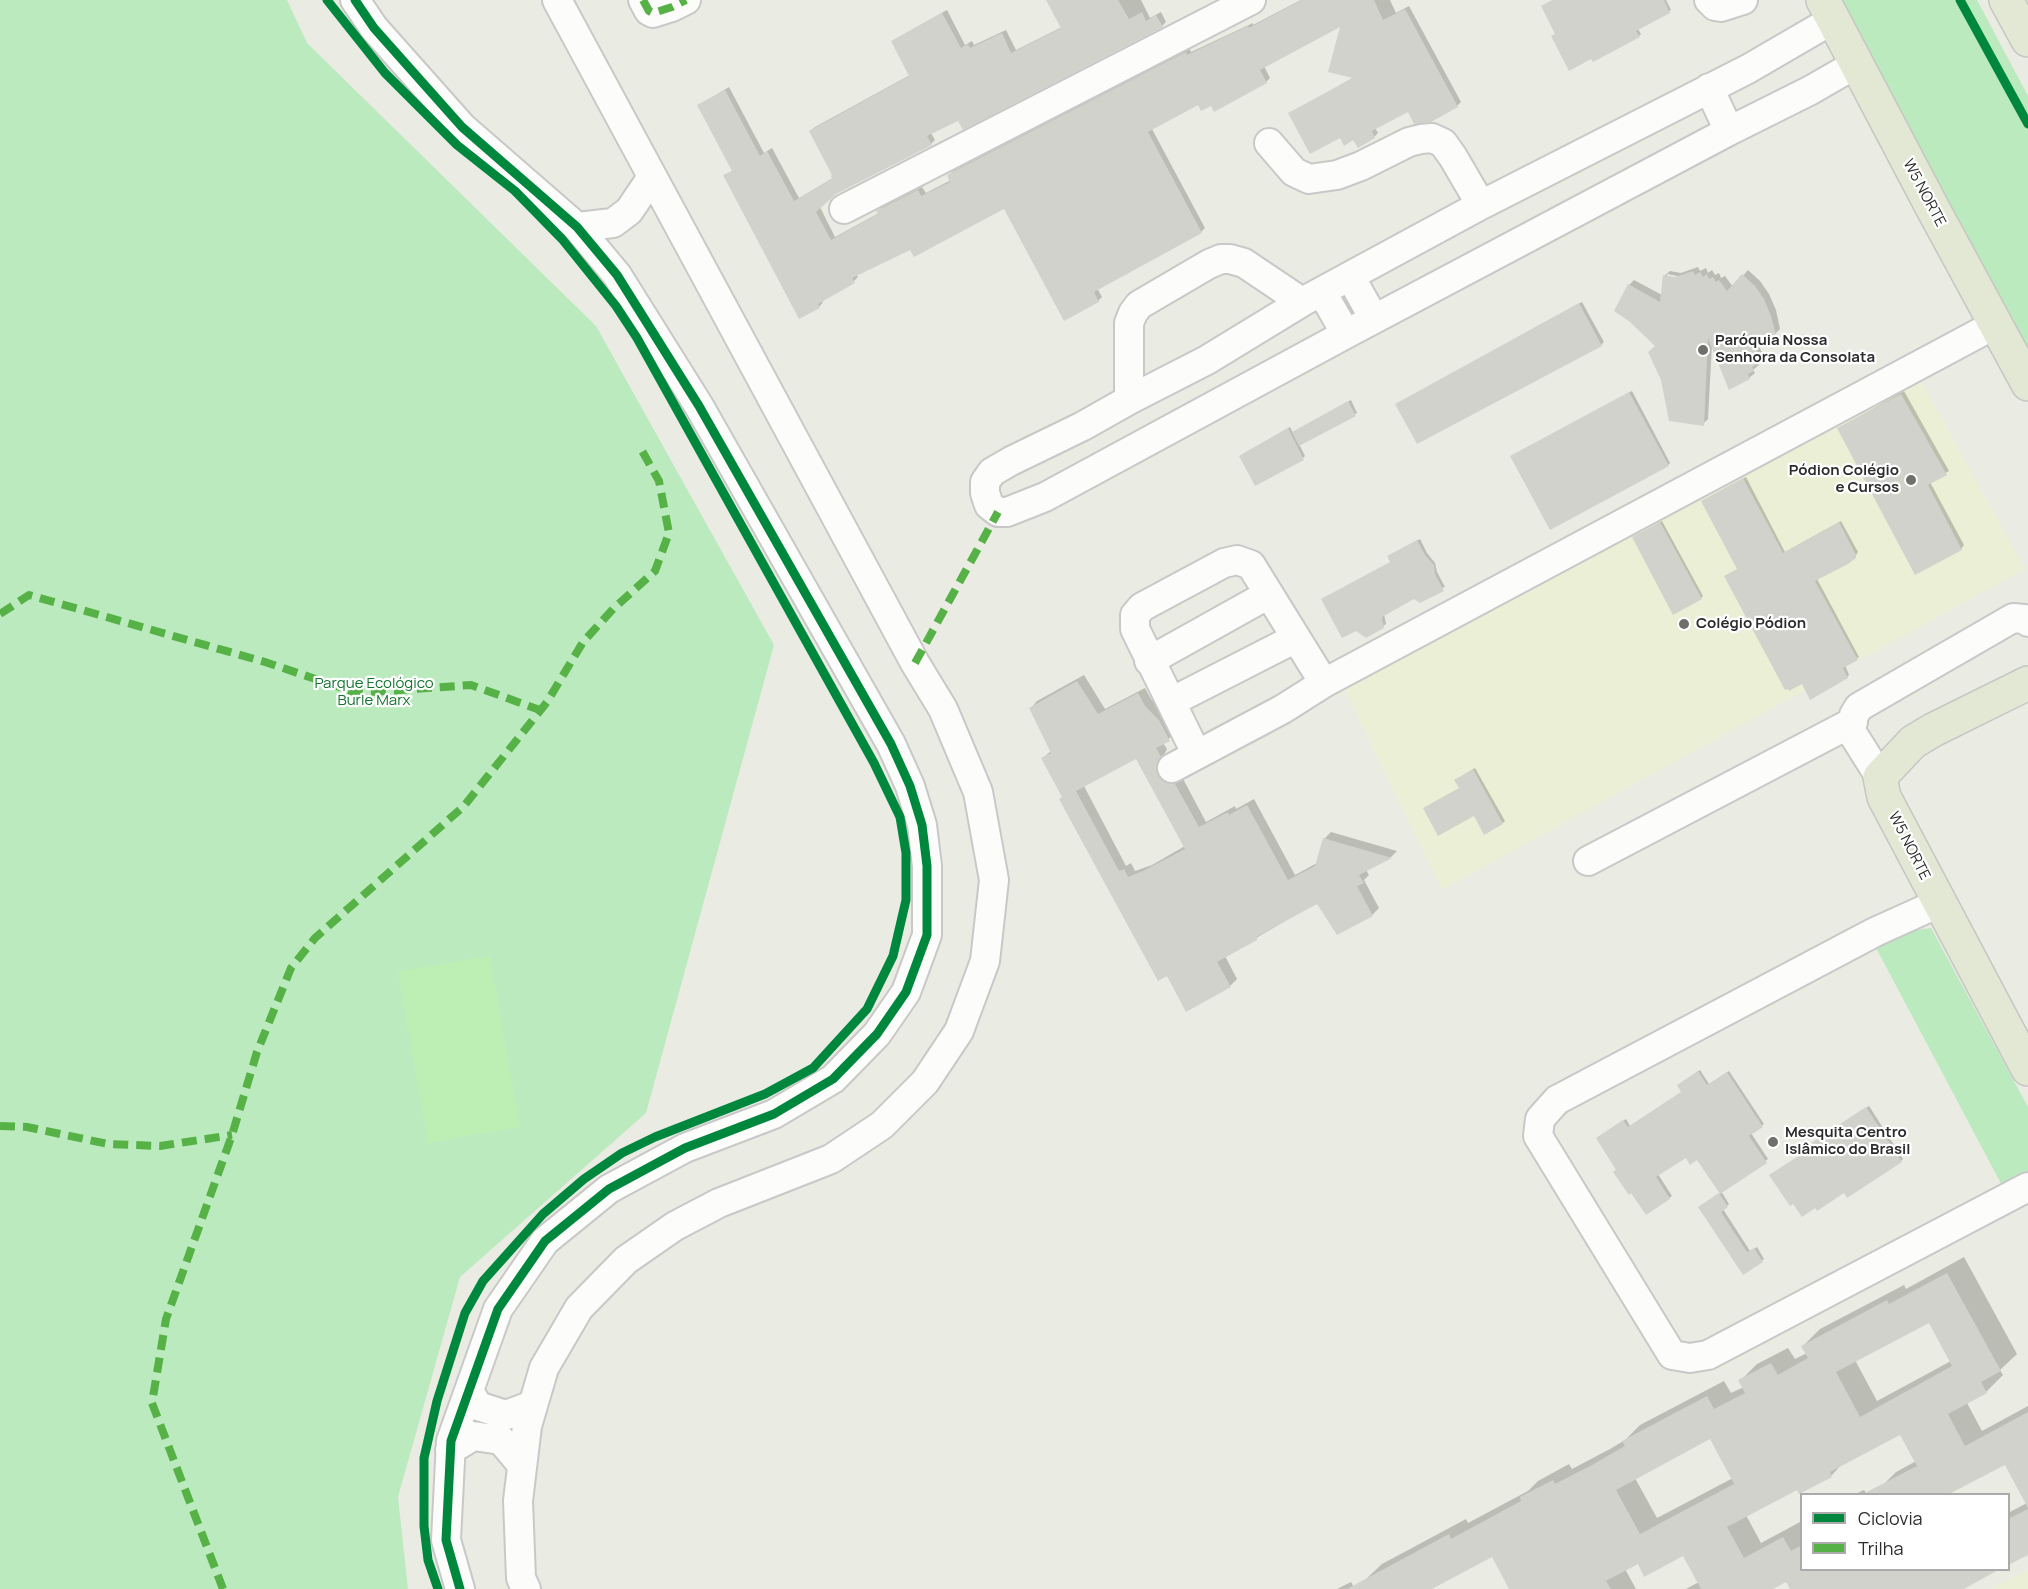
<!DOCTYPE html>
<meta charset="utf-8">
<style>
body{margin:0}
#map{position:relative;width:2028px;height:1589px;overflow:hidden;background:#eaebe2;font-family:Manrope,sans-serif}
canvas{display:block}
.legend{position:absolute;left:1800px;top:1493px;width:210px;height:78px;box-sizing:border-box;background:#fff;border:2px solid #ababab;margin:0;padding:8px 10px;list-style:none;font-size:18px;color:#2d2d2d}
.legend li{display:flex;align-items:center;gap:12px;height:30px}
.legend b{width:30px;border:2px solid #ababab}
</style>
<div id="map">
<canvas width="2028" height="1589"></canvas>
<ul class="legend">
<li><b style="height:8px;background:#00873e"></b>Ciclovia</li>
<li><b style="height:8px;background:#56b246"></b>Trilha</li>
</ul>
</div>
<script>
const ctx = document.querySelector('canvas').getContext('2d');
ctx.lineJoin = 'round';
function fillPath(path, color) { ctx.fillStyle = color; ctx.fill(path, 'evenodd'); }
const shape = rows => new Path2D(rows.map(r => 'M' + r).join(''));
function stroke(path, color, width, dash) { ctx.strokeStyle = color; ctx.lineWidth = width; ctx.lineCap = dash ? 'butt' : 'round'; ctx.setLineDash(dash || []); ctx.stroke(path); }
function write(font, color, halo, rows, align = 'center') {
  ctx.font = font + ' Manrope,sans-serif'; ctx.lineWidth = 4.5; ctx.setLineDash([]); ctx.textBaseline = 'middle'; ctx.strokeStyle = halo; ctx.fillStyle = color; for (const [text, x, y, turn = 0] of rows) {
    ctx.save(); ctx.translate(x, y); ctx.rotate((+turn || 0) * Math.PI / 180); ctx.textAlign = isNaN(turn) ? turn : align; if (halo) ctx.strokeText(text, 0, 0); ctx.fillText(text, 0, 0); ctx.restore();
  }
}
fillPath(shape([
 [1915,370,2025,569,1442,890,1340,680],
 [2028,1569,2028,1589,1991,1589]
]), '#ebefd6');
fillPath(shape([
 [0,0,287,0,307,43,596,326,774,645,646,1113,460,1277,398,1497,408,1589,0,1589],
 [1834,0,1977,0,2028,96,2028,365],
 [1931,928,2028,1107,2028,1178,2006,1193,1874,944,1901,932]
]), '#bceabf');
fillPath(shape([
 [490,956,520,1127,428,1143,398,972]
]), '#bdefb5');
fillPath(shape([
 [1048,0,1141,0,1150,18,1161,12,1166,22,1162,26,931,133,935,140,931,144,836,193,820,207,835,237,879,213,878,211,882,207,922,187,926,193,951,180,949,175,953,171,1190,49,1191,52,1253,23,1253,25,1301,0,1390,0,1396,13,1409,6,1461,102,1457,106,1408,110,1375,128,1378,133,1374,137,1354,138,1340,136,1290,114,1354,77,1342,24,1264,66,1270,78,1266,82,1211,104,1199,103,1152,129,1205,228,1201,232,1097,288,1102,297,1098,301,1005,207,856,274,858,277,854,281,822,300,823,302,819,307,725,176,733,170,699,105,729,87,764,153,772,148,799,198,833,178,834,175,810,131,815,127,910,75,893,42,897,38,947,10,965,45,972,41,974,45,1006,30,1016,50,1062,27],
 [1553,0,1666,0,1671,10,1638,29,1641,34,1639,36,1555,34],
 [1698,267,1700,271,1706,268,1708,273,1712,270,1715,275,1719,273,1721,278,1725,276,1733,287,1748,270,1760,281,1769,294,1776,310,1780,329,1775,334,1758,336,1761,341,1759,347,1762,352,1759,354,1761,358,1757,362,1759,365,1753,370,1755,373,1749,378,1712,344,1708,419,1703,424,1656,346,1629,285,1634,280,1662,295,1664,276,1670,271,1681,273],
 [1667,274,1682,277,1667,278],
 [1582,302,1604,342,1601,345,1397,404],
 [1632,391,1670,463,1668,465,1514,455],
 [1904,391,1949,471,1930,482,1964,545,1961,549,1839,428],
 [1351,400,1357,413,1299,444,1305,456,1303,458,1243,454,1290,427,1293,433],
 [1746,477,1785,552,1841,521,1858,552,1855,557,1817,579,1859,657,1845,665,1849,675,1847,677,1739,568,1702,501],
 [1662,521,1703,596,1701,598,1636,536],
 [1420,539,1427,553,1435,563,1437,572,1445,587,1414,597,1384,614,1386,624,1383,626,1323,599,1392,562,1391,555],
 [1084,675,1105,709,1145,688,1151,699,1166,713,1176,733,1163,743,1167,749,1162,759,1182,777,1206,822,1235,806,1236,809,1254,799,1295,875,1317,863,1324,839,1331,832,1397,851,1391,857,1366,870,1369,875,1364,880,1379,908,1372,915,1318,902,1225,956,1237,979,1230,986,1186,1009,1043,758,1052,750,1031,708,1037,701],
 [1137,757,1185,846,1152,865,1135,871,1131,863,1126,866,1084,786],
 [1475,768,1505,821,1503,823,1460,788,1456,780],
 [1700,1070,1709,1084,1729,1071,1764,1124,1751,1133,1768,1159,1721,1191,1729,1204,1723,1209,1750,1251,1757,1247,1764,1259,1743,1273,1702,1205,1721,1193,1697,1158,1686,1156,1658,1174,1672,1196,1646,1213,1617,1169,1600,1136,1626,1119,1630,1126,1683,1091,1681,1083],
 [1869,1106,1903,1159,1901,1161,1815,1146,1815,1141],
 [1964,1257,2017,1354,2000,1370,2003,1375,1986,1392,1967,1403,1982,1431,2028,1406,2028,1553,2008,1563,2008,1513,2027,1503,2005,1463,1946,1494,1882,1494,1879,1489,1896,1472,1929,1454,1900,1433,1843,1463,1832,1475,1800,1492,1798,1488,1746,1515,1761,1543,1800,1522,1802,1525,1802,1570,1949,1589,1792,1589,1787,1580,1770,1589,1686,1589,1699,1582,1683,1554,1638,1562,1625,1569,1636,1589,1511,1589,1492,1555,1429,1589,1367,1589,1365,1580,1382,1564,1466,1519,1468,1523,1528,1491,1538,1481,1569,1464,1572,1469,1610,1449,1625,1440,1640,1425,1724,1381,1731,1393,1744,1387,1740,1381,1757,1364,1788,1348,1795,1359,1807,1353,1803,1346,1820,1329,1904,1285,1906,1289],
 [1929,1321,1951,1361,1877,1401,1855,1360],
 [1711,1437,1733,1478,1657,1518,1635,1478],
 [1864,1490,1867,1494,1855,1494],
 [1351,1582,1355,1589,1337,1589]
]), '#0003');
fillPath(shape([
 [1046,0,1118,0,1129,19,1142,12,1146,21,1156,15,1163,27,963,130,958,121,927,136,932,145,836,194,816,212,831,240,878,214,876,211,918,190,921,196,950,182,947,175,1186,52,1187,55,1248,26,1249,28,1302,0,1374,0,1383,20,1405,9,1458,107,1431,122,1414,124,1408,112,1372,131,1375,138,1358,148,1353,140,1344,146,1340,138,1310,154,1288,113,1353,78,1328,72,1340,27,1260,70,1267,83,1214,112,1211,106,1201,111,1198,105,1148,132,1202,233,1094,292,1099,302,1064,321,1004,209,914,257,910,250,852,278,855,283,818,304,820,308,799,319,723,175,732,171,697,105,725,90,760,156,767,151,794,201,832,179,831,176,832,175,809,131,909,76,891,41,942,13,961,48,968,44,970,48,1002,33,1011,53,1061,28],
 [1552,0,1664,0,1670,13,1636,31,1640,37,1593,62,1591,59,1569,71,1551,36,1555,34,1541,6],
 [1693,271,1695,275,1700,272,1703,277,1707,274,1709,279,1713,277,1716,282,1719,280,1727,291,1742,274,1755,286,1764,299,1771,316,1776,335,1752,338,1757,347,1755,348,1757,352,1755,353,1758,358,1755,360,1757,364,1752,367,1754,371,1748,374,1750,379,1729,390,1708,338,1704,426,1669,421,1661,380,1648,352,1655,346,1630,322,1614,311,1628,284,1660,302,1663,275,1675,277],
 [1579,303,1602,346,1417,444,1395,404],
 [1629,392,1669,466,1550,530,1510,456],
 [1901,394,1947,475,1928,485,1962,550,1915,575,1837,428],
 [1348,401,1356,416,1299,446,1292,432],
 [1288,428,1304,460,1255,486,1239,456],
 [1743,478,1783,553,1839,522,1856,555,1856,558,1848,564,1815,581,1858,660,1843,668,1848,678,1810,700,1802,684,1789,691,1788,689,1785,690,1724,576,1737,569,1701,501],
 [1660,522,1702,599,1673,615,1632,537],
 [1417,540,1425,555,1434,565,1435,574,1444,591,1420,603,1414,599,1382,617,1384,628,1366,638,1356,631,1342,638,1321,599,1390,562,1387,556],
 [1077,681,1098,714,1138,693,1145,706,1159,720,1170,741,1156,748,1161,757,1156,767,1158,776,1164,782,1175,784,1199,827,1228,812,1229,815,1247,805,1288,880,1315,866,1323,838,1392,858,1359,875,1364,883,1357,886,1373,916,1337,935,1317,904,1256,937,1257,940,1217,962,1231,987,1186,1012,1167,976,1158,981,1059,799,1062,797,1041,758,1051,753,1029,708],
 [1136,759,1185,849,1143,871,1128,877,1124,869,1119,871,1076,791],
 [1473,769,1503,824,1484,835,1474,816,1438,836,1423,808,1459,788,1454,780],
 [1698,1071,1707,1085,1727,1072,1763,1127,1749,1136,1767,1163,1720,1194,1697,1160,1690,1165,1686,1158,1656,1177,1670,1199,1646,1215,1631,1193,1629,1195,1613,1172,1616,1170,1596,1138,1623,1120,1628,1127,1681,1092,1677,1085],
 [1866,1107,1902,1162,1847,1198,1844,1193,1817,1211,1815,1208,1802,1217,1793,1204,1790,1206,1769,1175,1814,1146,1811,1143],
 [1719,1193,1728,1207,1721,1212,1747,1252,1754,1248,1763,1262,1743,1275,1698,1207],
 [1947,1273,2001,1371,1981,1382,1987,1393,1948,1414,1965,1446,2028,1412,2028,1508,2005,1465,1949,1494,1863,1494,1917,1466,1900,1435,1830,1472,1832,1477,1799,1494,1797,1490,1727,1527,1744,1558,1783,1537,1791,1551,1802,1545,1802,1569,2000,1569,1964,1589,1790,1589,1786,1582,1773,1589,1701,1589,1683,1556,1644,1577,1638,1564,1606,1581,1611,1589,1509,1589,1492,1557,1432,1589,1347,1589,1449,1534,1451,1539,1521,1501,1520,1497,1553,1480,1555,1484,1592,1465,1625,1446,1622,1441,1707,1396,1714,1409,1745,1393,1738,1380,1771,1363,1778,1375,1808,1358,1801,1346,1887,1300,1889,1304],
 [1929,1323,1952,1366,1860,1417,1836,1372],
 [1710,1439,1734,1484,1640,1534,1616,1490],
 [2028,1509,2028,1555,2008,1565,2008,1519]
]), '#d1d2cb');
const minor = shape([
 [355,0,374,28,462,127,577,227,617,275,699,406,891,744,910,786,922,825,927,866,927,935,906,992,877,1034,833,1079,774,1114,685,1148,609,1189,545,1241,498,1309,451,1441,446,1540,460,1589],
 [643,0,649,11,653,13,672,7,686,0],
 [1709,0,1715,6,1721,7,1743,0],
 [1834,19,1748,69,1481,205,1302,302,1207,360,1129,400,1083,426,1011,461,992,472,985,482,985,493,989,505,998,512,1007,512,1045,497,1346,334,1729,131,1811,90,1856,64],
 [1709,88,1729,131],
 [1269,143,1294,172,1309,179,1337,175,1361,166,1409,142,1421,139,1432,138,1443,143,1453,157,1481,205],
 [844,209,1251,0],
 [577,227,613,223,629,211,652,177],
 [1350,276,1374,319],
 [1322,292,1346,334],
 [1129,400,1129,323,1133,313,1139,305,1209,264,1221,259,1230,259,1244,263,1302,302],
 [1149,661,1269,594],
 [1171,702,1296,638],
 [1196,753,1135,629,1135,615,1142,607,1224,563,1237,560,1251,565,1324,683],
 [1172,768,1283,709,1324,683,1996,324],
 [1880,777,1851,731,1854,715,1859,707,2013,618,2024,619,2028,622],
 [1588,861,1853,722],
 [1939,903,1875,932,1557,1100,1540,1119,1538,1136,1672,1355,1690,1358,1708,1355,2028,1187],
 [469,1391,478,1406,506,1415,533,1405],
 [450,1450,473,1436,501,1440,522,1465],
 [526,1589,521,1578,518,1501,527,1426,544,1368,579,1308,626,1260,675,1226,719,1203,831,1159,882,1125,925,1082,959,1031,985,961,994,880,978,792,943,709,915,663,557,0]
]);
const major = shape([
 [1823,0,1932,207,2028,384],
 [2006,0,2028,40],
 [2028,683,1933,730,1913,742,1880,777,1884,797,2028,1069]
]);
stroke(minor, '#c9c8c8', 32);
stroke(major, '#c6c6c3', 36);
stroke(minor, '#fcfcfb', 28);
stroke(major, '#e3e8d4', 33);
stroke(shape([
 [643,0,649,11,653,13,672,7,686,0],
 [0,614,29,595,265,662,357,693,471,685,540,710],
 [915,663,998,512],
 [0,1126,27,1127,108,1144,160,1146,232,1135],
 [223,1589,152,1403,166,1319,232,1135,257,1052,291,968,315,938,464,806,547,702,583,642,613,609,655,571,669,533,659,481,641,449]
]), '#56b246', 8, [15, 8]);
stroke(shape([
 [327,0,385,73,457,145,515,191,562,239,616,306,637,338,874,763,900,817,906,853,906,900,893,956,867,1009,813,1068,765,1094,655,1137,622,1153,584,1179,543,1214,483,1281,465,1313,437,1401,424,1458,424,1526,428,1560,438,1589],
 [355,0,374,28,462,127,577,227,617,275,699,406,891,744,910,786,922,825,927,866,927,935,906,992,877,1034,833,1079,774,1114,685,1148,609,1189,545,1241,498,1309,451,1441,446,1540,460,1589],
 [1960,0,2028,124]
]), '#00873e', 9);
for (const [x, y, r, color] of [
 [1703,350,6,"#6f706c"],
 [1911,480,6,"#6f706c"],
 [1684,624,6,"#6f706c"],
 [1773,1142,6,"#6f706c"]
]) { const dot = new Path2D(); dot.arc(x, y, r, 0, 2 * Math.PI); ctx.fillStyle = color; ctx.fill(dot); stroke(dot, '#fff', 2); }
write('15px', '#2d2d2d', '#fff', [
 ["W5 NORTE",1924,193,62],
 ["W5 NORTE",1909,846,63]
]);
write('bold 15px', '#2d2d2d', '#fff', [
 ["Paróquia Nossa",1715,341],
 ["Senhora da Consolata",1715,358],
 ["Pódion Colégio",1899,471,"right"],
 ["e Cursos",1899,488,"right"],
 ["Colégio Pódion",1696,624],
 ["Mesquita Centro",1785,1133],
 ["Islâmico do Brasil",1785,1150]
], 'left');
write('15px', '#14722f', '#fff', [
 ["Parque Ecológico",374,684],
 ["Burle Marx",374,701]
]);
</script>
